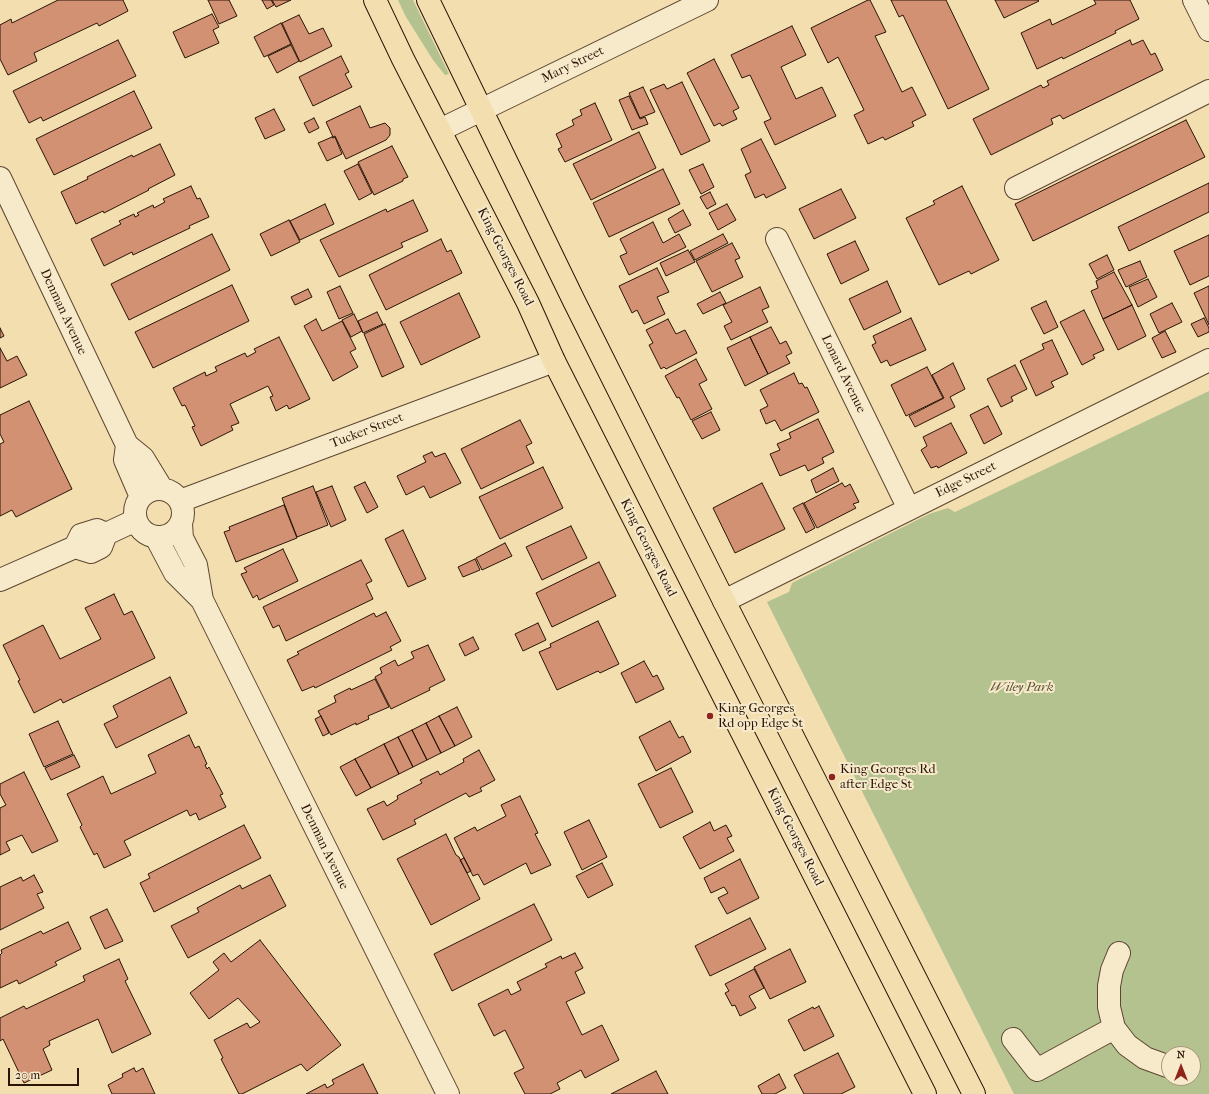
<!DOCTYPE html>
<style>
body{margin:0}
#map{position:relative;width:1209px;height:1094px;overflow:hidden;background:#f2deaf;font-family:"IM FELL French Canon",serif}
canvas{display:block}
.north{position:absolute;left:1161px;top:1046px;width:40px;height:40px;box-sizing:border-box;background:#f7eacb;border:1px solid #a5947c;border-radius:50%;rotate:0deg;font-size:11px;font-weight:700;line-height:16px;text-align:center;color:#2b1406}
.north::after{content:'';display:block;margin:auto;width:14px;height:18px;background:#8f2418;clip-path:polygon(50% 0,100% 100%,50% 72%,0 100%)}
.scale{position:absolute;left:8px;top:1068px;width:71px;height:18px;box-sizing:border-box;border:2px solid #2b1406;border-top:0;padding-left:5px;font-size:12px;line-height:14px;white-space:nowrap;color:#2b1406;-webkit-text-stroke:3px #f7eacb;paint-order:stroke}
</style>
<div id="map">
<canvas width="1209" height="1094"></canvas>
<div class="north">N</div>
<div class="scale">20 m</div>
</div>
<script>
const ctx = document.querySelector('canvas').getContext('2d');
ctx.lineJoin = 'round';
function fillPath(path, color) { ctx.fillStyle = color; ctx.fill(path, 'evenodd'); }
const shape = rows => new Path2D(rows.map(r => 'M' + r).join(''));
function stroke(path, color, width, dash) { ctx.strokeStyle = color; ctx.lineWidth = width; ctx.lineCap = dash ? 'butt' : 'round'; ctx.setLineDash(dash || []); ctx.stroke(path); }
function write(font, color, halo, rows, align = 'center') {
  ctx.font = font + ' "IM FELL French Canon",serif'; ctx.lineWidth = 4; ctx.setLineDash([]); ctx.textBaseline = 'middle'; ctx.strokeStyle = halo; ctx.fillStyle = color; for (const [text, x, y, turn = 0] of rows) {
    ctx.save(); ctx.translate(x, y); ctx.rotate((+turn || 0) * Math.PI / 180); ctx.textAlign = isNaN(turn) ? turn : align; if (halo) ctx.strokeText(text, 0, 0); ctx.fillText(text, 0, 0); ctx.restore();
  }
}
fillPath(shape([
 [398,0,413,0,449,74,445,75,433,60,406,17],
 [1209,391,1209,1094,1014,1094,767,602,789,592,792,583,929,514,948,508,955,512],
 [1169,1054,1193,1054,1193,1078,1169,1078]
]), '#b4c28f');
const building = shape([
 [58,0,123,0,128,11,99,26,97,23,34,53,37,61,8,75,0,59,0,25,11,19,12,23,58,0],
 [208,0,229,0,237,16,219,24,208,0],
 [262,0,271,0,274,5,267,9,262,0],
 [272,0,291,0,276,7,272,0],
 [868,0,870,0,886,32,875,36,902,92,912,87,926,115,912,122,914,126,885,140,883,137,868,144,854,115,864,110,838,57,828,63,811,28,868,0],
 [891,0,946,0,989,89,948,109,903,15,899,17,891,0],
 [995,0,1038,0,1039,1,1004,18,995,0],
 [1094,0,1130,0,1139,19,1115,31,1116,33,1063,59,1062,57,1037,69,1021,33,1050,19,1052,25,1096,4,1094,0],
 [212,14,219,27,213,30,219,43,185,58,173,32,212,14],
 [299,15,309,34,323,28,332,46,300,62,282,23,299,15],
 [281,23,291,44,264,57,254,37,281,23],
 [792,26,806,55,781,67,796,99,822,87,836,116,775,145,764,122,771,119,750,75,742,78,731,55,792,26],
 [118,40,136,76,43,121,41,117,29,123,13,91,118,40],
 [1130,40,1132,45,1143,40,1151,55,1155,53,1163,70,1063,119,1060,115,1051,119,1053,124,991,155,973,119,1041,85,1043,88,1049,85,1047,81,1130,40],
 [291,45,299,61,277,73,268,56,291,45],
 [341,56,349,72,345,74,352,87,313,106,299,77,341,56],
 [714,59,739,108,733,111,737,119,722,126,720,123,714,126,687,73,714,59],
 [682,82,710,141,681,155,650,90,664,84,667,89,682,82],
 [643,87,655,112,640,118,629,93,643,87],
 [134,91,152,128,54,175,36,139,134,91],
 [629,96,640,119,645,117,648,124,632,130,619,100,629,96],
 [595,103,612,140,565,162,558,149,562,147,556,134,574,125,572,120,582,115,580,110,595,103],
 [360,106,370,128,385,123,390,128,390,135,386,140,346,159,335,136,333,137,326,122,360,106],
 [274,109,285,130,265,139,255,118,274,109],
 [314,118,319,128,309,133,304,123,314,118],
 [1186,120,1205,157,1033,241,1015,204,1186,120],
 [639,132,656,168,591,200,573,164,639,132],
 [332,137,333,138,335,137,342,154,327,161,318,143,332,137],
 [761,139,786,188,766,198,764,194,755,198,745,175,751,172,741,149,761,139],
 [160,144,175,175,148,189,149,190,104,213,103,211,76,224,61,192,88,179,87,177,132,155,133,157,160,144],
 [392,146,408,177,403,179,403,181,374,195,358,162,392,146],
 [358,164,372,193,359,200,344,171,358,164],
 [703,164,714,187,701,194,689,170,703,164],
 [663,169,680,204,609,237,593,203,663,169],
 [1209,183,1209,212,1129,251,1118,227,1209,183],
 [191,186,197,199,200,198,209,217,189,226,190,228,133,255,132,252,104,266,91,239,121,224,119,221,134,214,135,217,139,215,137,213,153,205,154,208,165,202,163,199,191,186],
 [962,186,999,260,971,274,969,271,939,285,906,218,935,204,933,201,962,186],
 [841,189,856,218,814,239,799,209,841,189],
 [710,192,716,204,707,209,700,197,710,192],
 [413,200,428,231,401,243,403,247,339,277,320,240,386,209,387,212,413,200],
 [325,204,334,224,300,240,290,221,325,204],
 [727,204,736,220,718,230,709,213,727,204],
 [683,210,691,225,675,233,668,219,683,210],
 [289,220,300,242,271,256,260,234,289,220],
 [653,222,663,243,679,234,686,247,629,275,620,256,627,253,620,239,653,222],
 [212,234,230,270,129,320,111,284,212,234],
 [723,234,728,243,695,260,690,251,723,234],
 [1209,235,1209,276,1190,285,1174,251,1209,235],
 [441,239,447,252,451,250,462,273,386,310,369,275,441,239],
 [855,241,869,270,841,284,827,254,855,241],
 [732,243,740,258,735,260,743,277,712,292,696,261,732,243],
 [688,250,695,262,666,276,660,263,688,250],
 [1107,255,1114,270,1097,279,1089,264,1107,255],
 [1140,261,1147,277,1126,287,1118,270,1140,261],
 [657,268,669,292,657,297,665,314,644,324,637,310,632,313,619,286,657,268],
 [1114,272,1132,305,1103,319,1091,291,1098,288,1096,281,1114,272],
 [1148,279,1157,297,1138,307,1129,287,1148,279],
 [887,281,901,312,864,330,849,299,887,281],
 [232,285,249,321,153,368,135,332,232,285],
 [340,286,353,313,339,319,327,292,340,286],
 [1209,286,1209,325,1194,293,1209,286],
 [760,287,769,307,762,310,768,322,731,340,724,326,732,322,723,305,760,287],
 [308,289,312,297,295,305,291,297,308,289],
 [720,292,726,303,703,314,697,304,720,292],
 [459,293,480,337,421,365,400,322,459,293],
 [1046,301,1058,327,1044,334,1031,308,1046,301],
 [1172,303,1182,322,1159,333,1150,314,1172,303],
 [1132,305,1146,336,1118,350,1103,319,1132,305],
 [1084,310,1104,350,1093,355,1095,358,1082,365,1060,322,1084,310],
 [377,312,383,324,363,333,358,321,377,312],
 [354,314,362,331,351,337,342,320,354,314],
 [911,318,926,350,890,366,887,360,881,363,872,345,876,343,873,336,911,318],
 [1204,318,1209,328,1209,332,1198,337,1191,324,1204,318],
 [316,319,322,331,342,321,356,349,350,352,358,367,333,381,304,326,316,319],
 [668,319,676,334,685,330,697,353,666,369,664,367,661,369,649,345,653,343,646,330,668,319],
 [385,324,404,367,382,377,364,334,385,324],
 [771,327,780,344,786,341,792,353,786,356,790,363,768,374,750,337,771,327],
 [0,328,4,336,0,338,0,328],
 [1165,331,1176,352,1162,358,1152,338,1165,331],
 [279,337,310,399,289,409,287,405,276,411,270,397,273,396,268,386,230,404,239,423,231,426,233,430,201,446,192,427,195,426,185,405,182,406,173,388,205,372,206,376,217,371,215,367,245,353,247,357,256,352,254,349,279,337],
 [750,337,768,374,745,386,727,348,750,337],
 [1052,340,1068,374,1051,382,1054,387,1036,396,1020,361,1044,349,1042,344,1052,340],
 [0,348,7,361,17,356,27,375,0,388,0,348],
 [696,359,707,380,699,384,712,409,691,420,679,397,677,398,665,376,696,359],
 [953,363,965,389,950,397,955,407,915,427,909,416,944,398,932,375,953,363],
 [1015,365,1027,389,1011,397,1013,401,1001,407,987,379,1015,365],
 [927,367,943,398,906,416,891,385,927,367],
 [794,373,799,384,802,383,805,388,807,387,819,412,781,431,775,420,766,424,760,410,768,406,760,390,794,373],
 [29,401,72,489,16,517,12,510,0,516,0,444,4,442,0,434,0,415,29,401],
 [988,406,1002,434,984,444,970,415,988,406],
 [711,412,720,430,702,439,692,421,711,412],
 [818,419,834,452,822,458,824,463,808,471,805,465,780,476,770,454,780,450,777,444,791,438,789,433,818,419],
 [520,420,532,443,526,446,534,463,481,489,461,449,520,420],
 [951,423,967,453,938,468,937,466,931,468,921,450,927,446,923,437,951,423],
 [432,452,435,457,445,453,461,483,430,498,424,486,406,495,397,476,426,462,423,456,432,452],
 [543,467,563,508,500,539,479,497,543,467],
 [833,468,839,481,816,493,811,480,833,468],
 [365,482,378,507,367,513,354,487,365,482],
 [762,483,785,529,735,553,713,508,762,483],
 [842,483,845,487,850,484,859,502,853,504,856,508,817,528,804,503,842,483],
 [313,486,328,525,297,537,282,498,313,486],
 [332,486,346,520,331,527,316,492,332,486],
 [803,503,815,528,806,533,793,508,803,503],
 [284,505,297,538,236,562,224,532,230,530,229,527,284,505],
 [571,526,587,558,542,580,526,547,571,526],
 [403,530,426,579,408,587,385,539,403,530],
 [505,543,512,556,482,570,476,558,505,543],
 [283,549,298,581,259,600,257,595,253,598,241,574,247,572,244,568,283,549],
 [475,559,480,570,463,577,458,567,475,559],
 [361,560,372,581,366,584,373,599,286,641,279,625,273,628,263,607,361,560],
 [599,562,616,596,552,627,536,593,599,562],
 [114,594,124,615,132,611,155,658,63,703,61,699,34,713,18,681,20,680,3,645,43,625,60,659,101,639,85,608,114,594],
 [386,612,401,641,390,647,392,650,315,688,314,686,302,691,287,660,299,654,297,652,374,613,376,617,386,612],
 [598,621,619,664,600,673,598,671,557,690,539,652,551,647,550,644,598,621],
 [538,623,546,640,523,651,515,634,538,623],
 [473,637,479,649,465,656,459,644,473,637],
 [428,645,445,680,429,688,430,690,391,709,375,677,382,673,380,668,395,660,398,666,414,658,411,652,428,645],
 [644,661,653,677,657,675,664,689,636,703,621,673,644,661],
 [170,677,187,713,116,748,104,724,118,717,113,706,170,677],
 [375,679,389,707,368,716,369,719,356,725,356,723,331,735,318,711,336,702,334,696,350,688,351,690,375,679],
 [457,707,472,737,455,746,439,716,457,707],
 [321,716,329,733,323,736,315,719,321,716],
 [439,716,455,746,441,753,426,723,439,716],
 [58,721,73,754,44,767,29,734,58,721],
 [670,721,679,738,683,736,691,752,656,771,639,737,670,721],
 [426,723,441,753,427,760,412,730,426,723],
 [412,730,427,760,413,767,398,737,412,730],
 [189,735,195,748,199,746,207,764,205,765,207,769,209,767,223,794,220,795,226,807,199,820,196,813,190,816,187,810,124,841,131,855,104,868,97,853,94,855,80,827,82,825,67,794,103,776,111,794,156,773,148,755,189,735],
 [398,737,413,767,399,774,384,744,398,737],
 [384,744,399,774,371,788,355,759,384,744],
 [479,750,495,780,480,788,482,791,469,797,466,793,414,820,416,824,383,840,367,809,384,801,387,806,398,799,397,796,422,783,420,780,438,771,440,775,464,762,463,759,479,750],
 [74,755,80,767,51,780,45,768,74,755],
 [355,759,371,788,356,796,340,767,355,759],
 [671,768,693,812,660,828,638,784,671,768],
 [24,772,58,841,32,853,22,835,6,842,10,850,0,855,0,808,6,805,0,794,0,784,24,772],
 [520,796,538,833,535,834,551,865,531,874,526,863,484,885,478,874,473,876,454,838,475,827,477,831,506,816,501,805,520,796],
 [589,820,607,857,582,870,564,832,589,820],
 [710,822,714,831,726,825,732,836,727,838,734,851,700,869,683,837,710,822],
 [244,825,261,858,154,912,140,883,150,878,148,874,244,825],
 [446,834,456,855,459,857,480,899,431,925,397,859,446,834],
 [464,858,471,871,467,873,460,860,464,858],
 [740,859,759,898,727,914,718,898,728,893,724,887,711,893,704,878,740,859],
 [602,863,613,885,588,898,576,876,602,863],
 [34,875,43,892,37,894,44,908,0,930,0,887,21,877,23,881,34,875],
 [270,875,286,906,188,958,171,926,199,912,197,908,240,885,242,889,270,875],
 [534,904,552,940,452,991,434,954,534,904],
 [107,909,123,941,105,949,90,917,107,909],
 [750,918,766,949,710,976,695,946,750,918],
 [68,922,81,949,55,962,57,965,19,984,17,980,0,988,0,955,2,953,1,950,41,931,43,934,68,922],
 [260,940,341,1045,307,1071,301,1064,242,1094,239,1094,221,1059,223,1058,214,1040,247,1023,250,1028,260,1022,238,998,209,1019,190,993,219,970,213,962,224,953,231,962,260,940],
 [790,949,806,982,770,999,754,967,790,949],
 [575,953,583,968,575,972,585,993,566,1002,582,1035,602,1025,619,1060,585,1078,581,1070,557,1083,560,1089,550,1094,525,1094,514,1073,524,1068,505,1030,494,1036,478,1004,508,989,511,995,521,990,517,982,547,967,545,964,561,956,562,959,575,953],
 [119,959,128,979,125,981,151,1034,112,1053,98,1019,49,1041,50,1045,43,1049,52,1070,24,1083,3,1039,0,1041,0,1018,24,1006,26,1009,85,981,83,976,119,959],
 [754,969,764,988,749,996,756,1008,740,1016,735,1005,732,1006,725,993,729,991,725,984,754,969],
 [819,1006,834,1036,804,1051,788,1020,813,1007,814,1009,819,1006],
 [838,1053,855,1087,841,1094,804,1094,794,1075,838,1053],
 [363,1064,378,1094,306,1094,325,1084,327,1088,334,1084,332,1080,363,1064],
 [134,1068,136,1072,143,1068,155,1094,112,1094,108,1085,123,1077,122,1074,134,1068],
 [656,1071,668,1094,611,1094,656,1071],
 [779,1074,786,1088,775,1094,762,1094,758,1086,779,1074]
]);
fillPath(building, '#d29173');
stroke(building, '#2b1406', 1);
const minor = shape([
 [1194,0,1209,30],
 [440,130,707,0],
 [0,178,127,445,143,458,162,489],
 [1016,188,1209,91],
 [777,239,909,509],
 [127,445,125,460,141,497],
 '135 513a24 24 0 1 1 48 0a24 24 0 1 1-48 0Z',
 [180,501,554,361],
 [181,524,182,538,196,565,202,600,448,1094],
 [156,537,175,573,202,600],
 [75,547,81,535,97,530,106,534],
 [0,580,75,547,91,552,101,547,106,534,136,520],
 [724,601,1209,360],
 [1114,1028,1127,1045,1145,1058,1167,1066,1169,1066],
 [1013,1039,1037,1070,1114,1028,1109,1007,1109,986,1112,970,1119,953]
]);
const highway = shape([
 [375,0,403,59,528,303,554,361,925,1094],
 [428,0,574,301,724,601,974,1094]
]);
stroke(minor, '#5d4630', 24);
stroke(highway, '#2b1406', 24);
stroke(minor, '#f7eacb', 22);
stroke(highway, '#f2deaf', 22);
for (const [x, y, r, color] of [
 [710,716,4,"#8f2418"],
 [832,777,4,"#8f2418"]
]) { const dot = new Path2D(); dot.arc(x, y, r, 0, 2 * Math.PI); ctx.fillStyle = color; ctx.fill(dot); stroke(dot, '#f7eacb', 1.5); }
write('13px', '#2b1406', '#f7eacb', [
 ["Mary Street",573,65,-26],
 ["King Georges Road",505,257,63],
 ["Denman Avenue",63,312,65],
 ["Lonard Avenue",843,374,64],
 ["Tucker Street",367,431,-21],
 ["Edge Street",966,480,-26],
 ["King Georges Road",648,548,63],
 ["King Georges Road",795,837,63],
 ["Denman Avenue",324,847,64]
]);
write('italic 13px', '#5b5136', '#f7eacb', [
 ["Wiley Park",1022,688]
]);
write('13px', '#2b1406', '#f7eacb', [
 ["King Georges",718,709],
 ["Rd opp Edge St",718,724],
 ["King Georges Rd",840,770],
 ["after Edge St",840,785]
], 'left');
</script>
